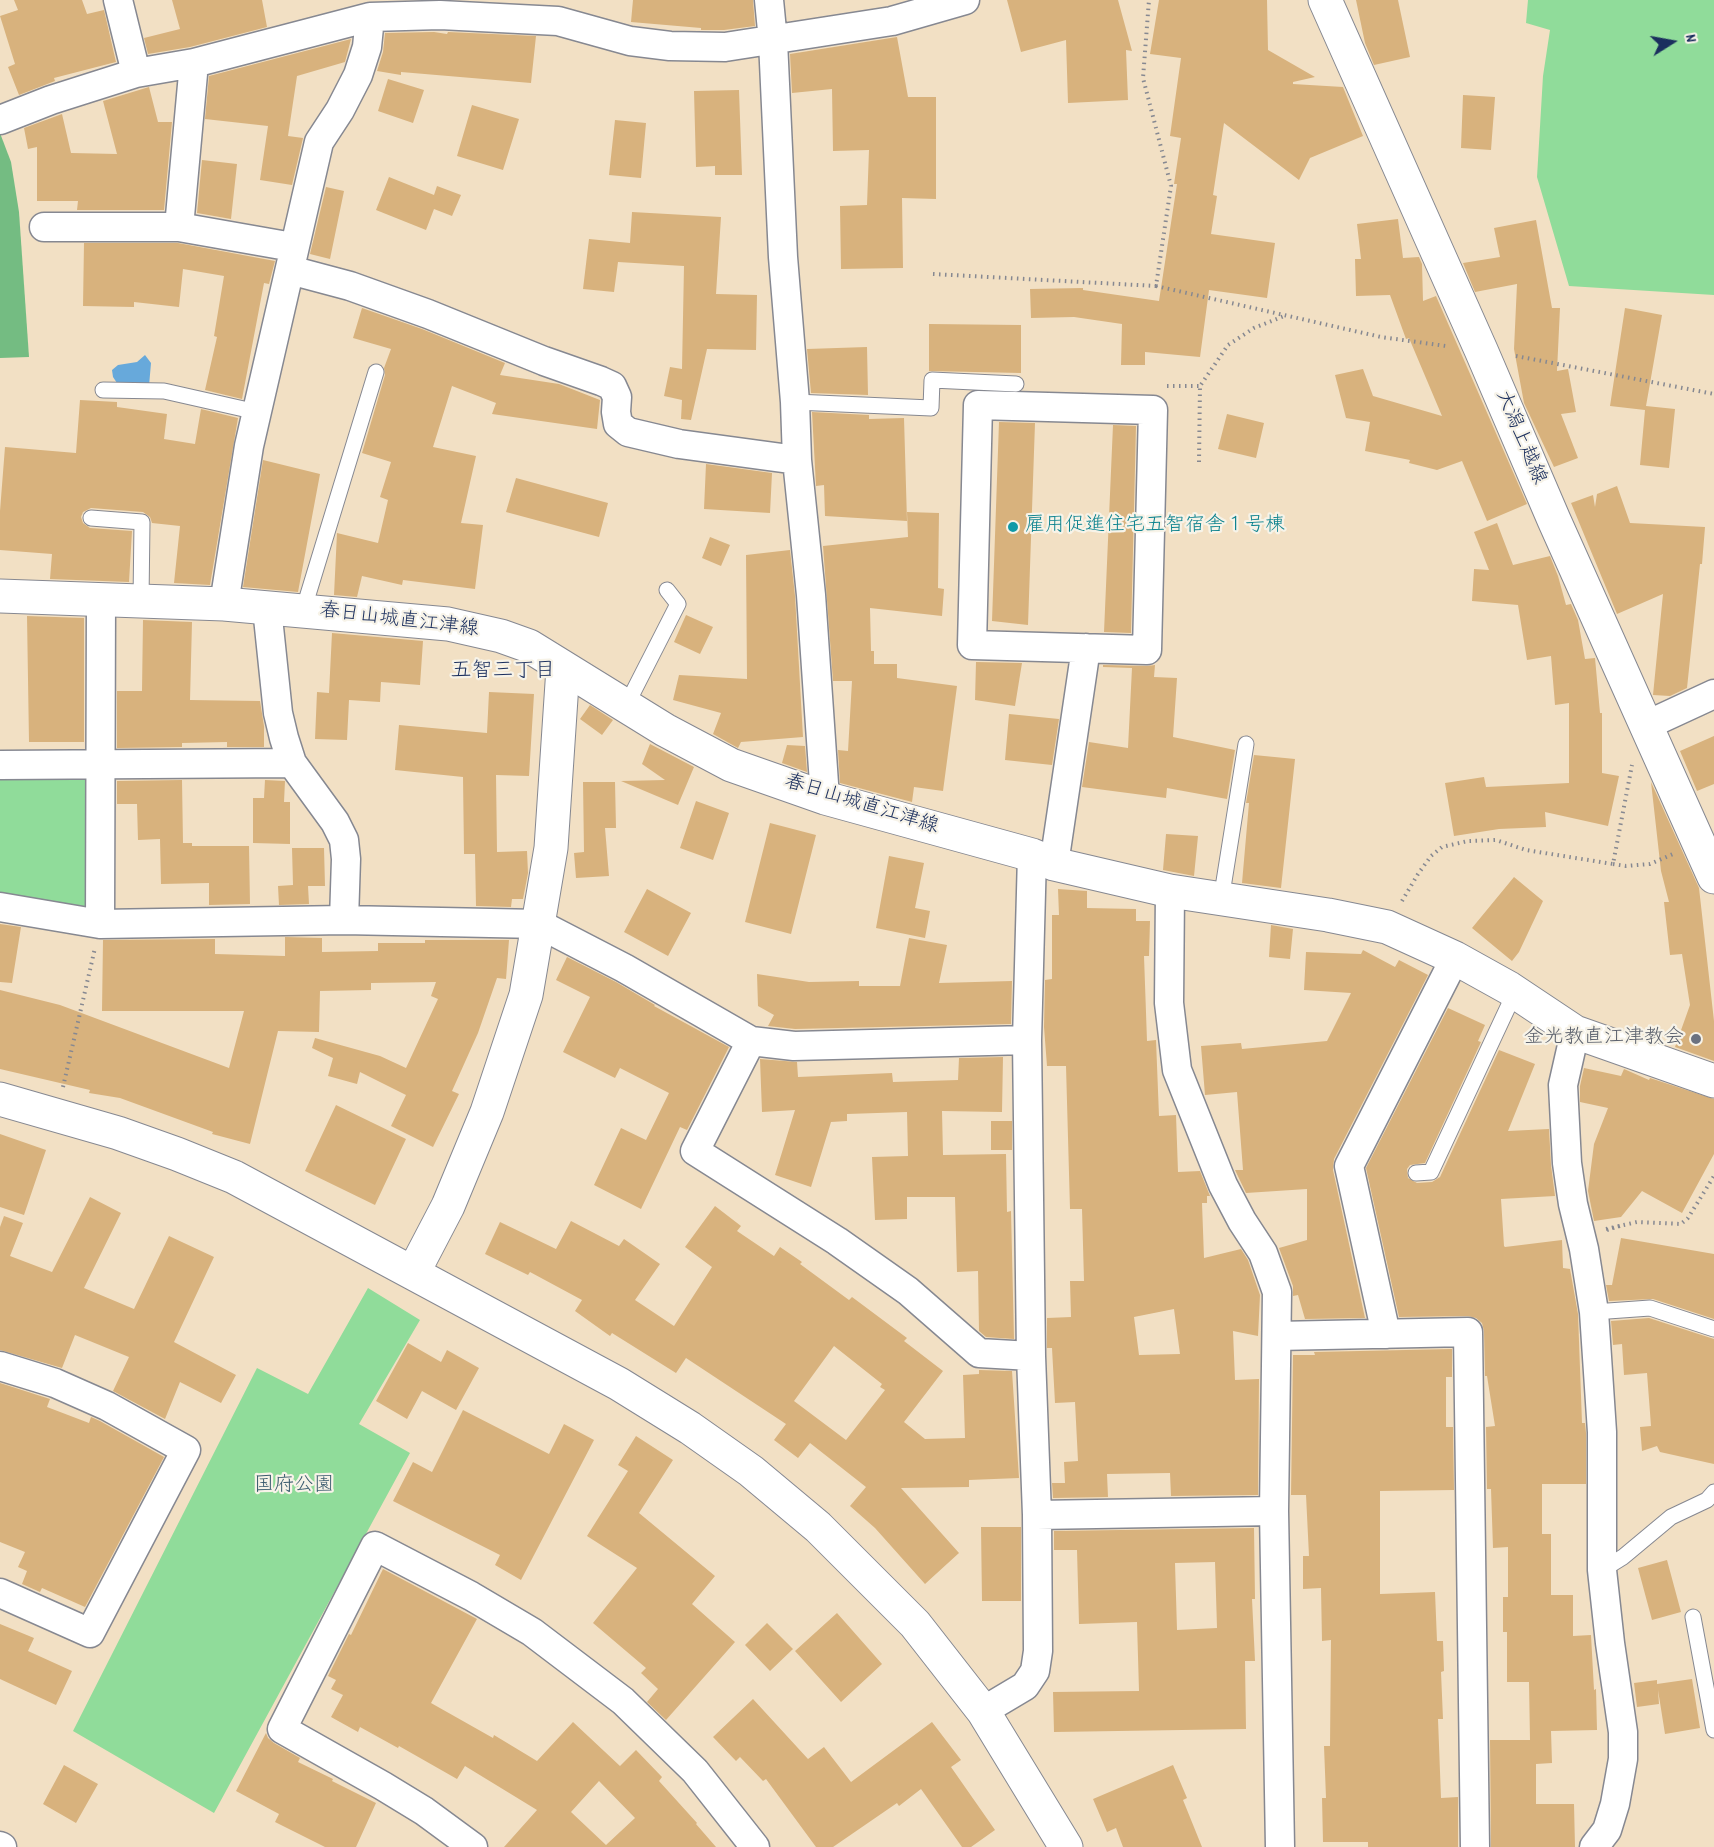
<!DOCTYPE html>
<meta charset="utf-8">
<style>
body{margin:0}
#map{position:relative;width:1714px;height:1847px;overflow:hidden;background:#f2e0c4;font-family:Dekko,sans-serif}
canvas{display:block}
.north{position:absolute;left:1642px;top:12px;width:60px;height:60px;-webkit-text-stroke:4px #f7f3e8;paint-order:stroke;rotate:79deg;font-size:16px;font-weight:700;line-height:24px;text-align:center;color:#1b2f5e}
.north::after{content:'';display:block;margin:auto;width:21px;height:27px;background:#1b2f5e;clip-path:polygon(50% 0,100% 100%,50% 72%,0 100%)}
</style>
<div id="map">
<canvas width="1714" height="1847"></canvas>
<div class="north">N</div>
</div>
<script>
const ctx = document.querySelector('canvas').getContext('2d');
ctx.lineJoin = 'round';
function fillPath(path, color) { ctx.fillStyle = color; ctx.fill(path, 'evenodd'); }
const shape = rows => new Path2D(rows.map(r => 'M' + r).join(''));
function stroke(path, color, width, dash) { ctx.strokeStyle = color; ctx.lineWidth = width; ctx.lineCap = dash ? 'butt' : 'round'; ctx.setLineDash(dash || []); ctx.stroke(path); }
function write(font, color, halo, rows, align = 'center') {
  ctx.font = font + ' Dekko,"Klee One",sans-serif'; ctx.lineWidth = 4.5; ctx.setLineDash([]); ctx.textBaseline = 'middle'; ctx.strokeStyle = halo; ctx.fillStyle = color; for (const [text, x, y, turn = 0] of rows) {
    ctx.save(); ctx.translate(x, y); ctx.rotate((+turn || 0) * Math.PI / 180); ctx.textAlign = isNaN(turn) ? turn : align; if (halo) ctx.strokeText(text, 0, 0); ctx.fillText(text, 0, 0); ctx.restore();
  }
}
fillPath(shape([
 [1528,0,1714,0,1714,295,1569,286,1537,177,1543,76,1550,30,1526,23],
 [93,775,92,911,0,896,0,776],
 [368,1288,420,1320,359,1424,410,1453,214,1813,73,1731,257,1368,308,1394]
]), '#90dc9a');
fillPath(shape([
 [0,133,11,162,19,212,29,357,0,358]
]), '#74bc82');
fillPath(shape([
 [145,355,151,363,149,386,117,383,113,377,112,370,118,365,137,362]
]), '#67a9db');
fillPath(shape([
 [14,0,82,0,87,14,104,10,116,62,54,78,55,81,19,95,8,67,15,64,0,16,18,10],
 [172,0,262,0,267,27,190,47,148,54,144,38,180,29],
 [633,0,753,0,755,26,724,30,701,30,701,28,631,22],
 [1007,0,1118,0,1132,51,1126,50,1128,100,1068,103,1066,40,1021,52],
 [1159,0,1267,0,1268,50,1315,77,1293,82,1293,84,1343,87,1363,136,1310,158,1299,180,1224,123,1213,195,1217,196,1211,234,1275,243,1267,298,1209,290,1200,357,1145,352,1145,365,1121,365,1122,324,1074,317,1031,318,1030,289,1083,288,1083,290,1159,301,1177,184,1174,184,1181,138,1170,136,1181,58,1150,54],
 [1356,0,1398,0,1410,57,1374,65,1365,43],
 [434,32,447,34,448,32,536,36,531,83,401,72,401,75,377,71,383,52,385,33],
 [897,37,908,97,936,97,936,199,902,198,903,268,841,269,840,206,867,205,869,150,833,151,832,89,792,93,790,54],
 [351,39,345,62,297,76,288,136,303,138,292,185,260,180,268,126,205,119,209,76],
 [388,79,424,90,413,123,378,111],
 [149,87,158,122,172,122,164,210,77,210,78,201,37,201,37,147,28,149,24,128,62,114,71,153,117,154,103,101],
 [739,90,742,175,715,175,715,166,696,167,694,91],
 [1463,95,1495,97,1491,150,1461,148],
 [472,105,519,119,503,170,457,156],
 [615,120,646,123,641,178,609,175],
 [202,160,237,164,231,219,197,213],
 [389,177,434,195,437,186,461,195,452,216,434,209,426,230,376,210],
 [326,187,344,191,330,259,310,254],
 [632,212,721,217,716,294,757,295,756,350,707,349,691,420,681,419,682,400,664,396,670,367,682,369,684,266,618,262,614,292,583,289,589,239,630,243],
 [1398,219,1403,258,1419,257,1422,264,1423,301,1436,296,1527,504,1487,521,1462,461,1437,470,1409,463,1410,460,1365,451,1370,422,1346,418,1335,375,1363,369,1373,396,1442,416,1409,338,1406,339,1390,295,1356,296,1355,259,1361,259,1357,224],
 [1536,220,1552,308,1560,308,1557,371,1568,369,1576,412,1561,414,1578,458,1554,467,1524,403,1514,349,1517,284,1475,292,1463,263,1500,257,1494,228],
 [84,243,178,243,275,261,269,284,264,283,242,399,205,390,217,337,214,336,224,276,183,269,179,307,134,302,134,307,83,306],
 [362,308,422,329,505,363,500,375,559,384,600,400,597,429,492,414,496,403,452,386,433,447,476,456,461,523,483,525,475,589,403,580,402,585,362,576,357,597,334,595,337,533,378,543,388,500,380,497,391,462,362,453,385,375,384,368,391,349,353,338],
 [1625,308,1662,315,1646,406,1675,409,1669,468,1640,465,1645,410,1610,406],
 [929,324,1021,325,1021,373,929,371],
 [867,347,868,395,811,393,807,349],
 [80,400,117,402,117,407,167,414,164,439,195,444,201,409,238,418,210,585,174,583,180,526,152,523,150,517,143,512,91,508,83,512,81,517,83,523,90,528,132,531,129,582,50,579,52,554,0,550,0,511,5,447,76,453],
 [812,412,869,415,869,419,904,418,907,521,825,516,824,485,816,486],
 [1227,414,1264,423,1256,458,1218,449],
 [999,422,1035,423,1028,625,992,621],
 [1113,425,1136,426,1131,633,1104,632],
 [263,460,320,474,298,592,243,587],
 [706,464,772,473,770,513,704,509],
 [516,478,608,503,599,537,506,512],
 [1617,486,1630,523,1705,527,1702,564,1700,564,1687,688,1670,696,1653,695,1663,594,1617,614,1571,503,1593,495,1595,507,1597,494],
 [907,512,939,513,938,588,944,589,942,616,870,608,871,651,874,651,874,664,897,664,897,678,957,686,943,791,914,787,912,802,840,783,838,750,848,751,852,681,833,681,823,546,908,537],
 [1497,523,1513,565,1550,556,1558,576,1566,605,1571,604,1578,620,1585,659,1595,658,1600,713,1602,713,1602,773,1619,776,1608,826,1545,812,1546,827,1499,829,1454,836,1445,783,1484,777,1486,787,1569,783,1569,703,1555,705,1551,656,1527,660,1518,605,1472,601,1474,569,1489,570,1474,532],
 [710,537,730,545,721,566,702,558],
 [790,550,795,596,803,737,741,742,738,748,713,734,721,713,673,700,679,675,747,679,746,555],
 [686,615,713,627,700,654,674,642],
 [27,616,84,618,84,742,29,742],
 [143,620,192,622,190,700,260,701,264,726,264,747,227,747,227,742,182,743,182,747,117,748,117,691,142,691],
 [332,633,423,641,420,685,381,682,380,702,349,700,347,740,315,739,317,692,329,693],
 [976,662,1022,663,1015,706,975,700],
 [1103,665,1147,666,1155,665,1154,677,1177,678,1173,737,1235,750,1227,799,1167,788,1166,798,1082,787,1089,742,1128,748,1132,668,1103,667],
 [489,692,534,694,529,776,496,775,497,852,527,851,528,873,523,899,512,899,511,907,476,906,475,854,464,854,463,777,395,770,399,725,487,733],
 [590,705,613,720,602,735,580,719],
 [1009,714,1059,719,1052,765,1005,760],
 [1714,736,1714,784,1697,791,1680,751],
 [650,744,694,767,678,805,621,781,665,780,642,764],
 [787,745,805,746,807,772,782,763],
 [1254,755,1295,759,1281,888,1242,883,1249,803,1246,803],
 [182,780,183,843,192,843,192,846,249,846,250,904,209,905,209,883,161,884,160,839,138,840,137,804,117,804,117,781],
 [265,780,285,781,284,802,290,802,290,844,253,843,253,798,264,798],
 [583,782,615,782,616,828,605,828,609,876,576,878,574,853,584,852],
 [1651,782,1699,888,1714,1021,1714,1061,1675,1047,1690,1005,1682,954,1670,955,1664,902,1669,902,1661,871],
 [696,801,729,813,713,860,680,848],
 [770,823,816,835,791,934,745,922],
 [1166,834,1198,836,1194,876,1163,870],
 [292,848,324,848,325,886,308,886,309,904,279,905,278,886,293,885],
 [889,856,924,863,915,908,930,911,925,938,876,928],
 [1514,877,1543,901,1519,952,1512,961,1472,928],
 [647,889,691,913,668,956,624,932],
 [1058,889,1087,891,1087,908,1136,909,1136,921,1150,921,1149,956,1144,956,1147,1041,1156,1040,1159,1116,1176,1115,1178,1172,1200,1171,1210,1196,1207,1196,1207,1203,1202,1203,1204,1258,1241,1249,1248,1260,1260,1295,1258,1336,1233,1331,1235,1380,1259,1379,1258,1495,1171,1496,1170,1473,1107,1474,1108,1497,1053,1498,1052,1483,1065,1483,1064,1462,1078,1461,1075,1402,1055,1403,1052,1348,1047,1348,1047,1318,1071,1317,1070,1281,1084,1281,1082,1209,1070,1209,1066,1066,1047,1066,1044,1027,1045,980,1052,979,1052,915,1059,915],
 [1174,1309,1180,1354,1139,1355,1134,1317],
 [0,924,21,927,12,983,0,982],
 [1271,925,1293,929,1290,959,1269,957],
 [285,937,322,938,322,952,378,951,378,943,425,943,425,940,509,940,506,979,497,978,478,1033,452,1091,459,1094,433,1147,391,1126,406,1095,360,1072,357,1084,328,1076,333,1058,312,1048,315,1038,380,1056,406,1068,438,999,431,996,436,982,371,983,371,990,320,991,319,1032,278,1031,250,1144,212,1134,213,1132,120,1098,89,1093,90,1090,0,1069,0,990,60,1005,229,1068,244,1011,102,1011,103,940,215,939,215,954,285,956],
 [909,938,947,945,939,983,1012,981,1011,1024,795,1029,768,1026,774,1015,758,1006,757,974,809,982,859,981,859,986,900,986],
 [1363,950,1395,967,1399,960,1428,975,1334,1159,1333,1170,1365,1318,1305,1319,1298,1295,1293,1296,1293,1286,1279,1248,1307,1240,1307,1189,1246,1193,1235,1170,1243,1170,1237,1092,1205,1095,1201,1046,1241,1043,1242,1049,1327,1041,1351,993,1304,990,1306,952,1361,954],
 [567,957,616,982,655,1005,654,1006,729,1047,687,1130,680,1127,641,1209,594,1185,621,1128,646,1140,669,1093,620,1068,615,1078,563,1052,590,997,556,980],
 [1448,1008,1485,1025,1478,1041,1481,1042,1425,1163,1410,1165,1407,1169,1408,1178,1417,1183,1432,1182,1440,1177,1499,1050,1535,1064,1508,1131,1549,1129,1551,1165,1555,1196,1501,1199,1504,1246,1505,1247,1562,1240,1563,1268,1570,1269,1578,1314,1582,1423,1585,1423,1586,1433,1586,1484,1542,1484,1542,1534,1551,1534,1551,1595,1573,1595,1573,1636,1591,1635,1594,1690,1596,1689,1597,1730,1551,1731,1552,1763,1536,1764,1536,1804,1574,1804,1575,1847,1491,1847,1490,1740,1530,1740,1529,1682,1507,1682,1507,1632,1503,1632,1503,1597,1508,1597,1508,1547,1493,1548,1491,1489,1487,1489,1486,1427,1495,1426,1487,1376,1485,1376,1484,1331,1482,1323,1476,1318,1468,1316,1399,1317,1366,1168],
 [1003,1057,1002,1112,942,1111,943,1155,1006,1154,1007,1212,1011,1211,1014,1339,986,1337,979,1331,978,1271,957,1272,955,1197,907,1197,907,1219,875,1220,872,1157,908,1156,907,1112,847,1114,847,1121,831,1122,811,1187,775,1175,795,1110,762,1112,760,1059,797,1062,798,1077,892,1073,893,1082,958,1080,959,1058],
 [1584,1068,1621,1076,1624,1069,1649,1080,1650,1078,1714,1099,1714,1154,1682,1213,1642,1191,1621,1217,1594,1221,1588,1191,1594,1144,1608,1108,1580,1102,1580,1086],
 [336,1105,406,1139,375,1205,305,1171],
 [991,1121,1012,1121,1012,1150,991,1150],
 [0,1134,46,1150,24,1215,0,1207],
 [90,1197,121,1213,84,1288,134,1309,169,1236,214,1257,174,1342,236,1375,221,1403,180,1382,165,1419,113,1391,129,1357,75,1335,62,1368,0,1350,0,1227,4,1216,23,1223,10,1256,52,1272],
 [715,1206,741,1226,737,1231,774,1256,780,1247,802,1262,800,1264,849,1300,852,1297,907,1338,904,1341,943,1371,904,1422,925,1439,965,1438,963,1375,979,1374,979,1370,1012,1371,1019,1478,969,1480,969,1487,901,1488,959,1553,925,1584,875,1528,850,1506,866,1487,810,1443,798,1458,774,1440,786,1424,686,1358,676,1373,612,1333,610,1336,575,1311,582,1300,530,1272,528,1275,485,1254,500,1222,556,1249,571,1221,619,1246,624,1239,660,1264,635,1300,674,1326,712,1267,685,1247],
 [834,1346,882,1384,880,1387,885,1390,846,1440,794,1401],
 [1621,1238,1714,1254,1714,1319,1653,1299,1609,1301,1606,1285,1612,1285],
 [1649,1318,1714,1339,1714,1464,1660,1452,1657,1446,1642,1451,1640,1427,1651,1426,1647,1373,1624,1375,1622,1344,1613,1345,1611,1321],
 [408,1343,441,1362,447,1350,479,1368,456,1410,422,1391,407,1419,376,1401],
 [1452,1349,1452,1377,1446,1377,1446,1427,1453,1427,1454,1490,1380,1491,1380,1594,1435,1592,1437,1641,1443,1641,1444,1671,1441,1672,1443,1719,1438,1719,1441,1798,1458,1797,1458,1847,1368,1847,1368,1842,1323,1842,1322,1798,1326,1798,1324,1746,1330,1746,1331,1640,1322,1641,1321,1588,1303,1589,1303,1556,1309,1556,1306,1495,1291,1495,1293,1355,1315,1355,1314,1352],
 [0,1383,50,1399,47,1407,89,1423,91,1417,100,1421,164,1457,85,1607,42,1588,40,1592,22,1584,27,1571,18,1567,25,1552,0,1542],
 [463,1410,549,1454,564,1424,594,1440,521,1580,495,1565,500,1555,393,1501,413,1462,432,1472],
 [636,1436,673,1460,639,1513,715,1576,692,1604,735,1642,666,1720,647,1702,658,1689,641,1673,646,1668,593,1623,637,1568,587,1536,628,1471,618,1465],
 [981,1527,1021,1527,1021,1601,982,1601],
 [1254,1528,1255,1599,1252,1599,1255,1661,1245,1661,1246,1729,1054,1732,1053,1692,1139,1691,1137,1622,1079,1624,1077,1550,1054,1550,1054,1531],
 [1215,1562,1217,1628,1177,1630,1175,1563],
 [1667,1560,1681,1612,1652,1620,1638,1568],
 [383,1569,477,1619,431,1703,493,1738,494,1735,537,1761,573,1722,620,1766,636,1750,662,1777,659,1781,697,1823,696,1824,716,1847,504,1847,537,1810,465,1766,457,1779,399,1746,398,1748,360,1727,358,1732,331,1717,343,1695,331,1689,336,1680,328,1676,349,1634,351,1635],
 [599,1781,635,1818,606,1845,571,1812],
 [837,1613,882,1664,841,1702,795,1651],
 [767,1623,793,1649,770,1671,745,1645],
 [0,1624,34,1638,28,1651,72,1671,56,1705,0,1679],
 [1692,1679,1700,1728,1665,1734,1658,1690,1659,1704,1637,1707,1634,1683,1657,1680,1657,1684],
 [753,1699,808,1759,824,1747,851,1782,932,1722,961,1760,951,1767,995,1830,971,1847,962,1847,921,1789,899,1806,897,1803,833,1847,816,1847,766,1779,763,1781,740,1757,736,1761,713,1737],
 [266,1733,268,1738,274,1743,300,1758,298,1762,333,1779,332,1781,376,1803,356,1847,325,1847,275,1822,279,1814,236,1791],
 [64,1765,98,1784,76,1823,43,1804],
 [1173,1765,1187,1798,1183,1800,1202,1847,1123,1847,1116,1828,1107,1832,1093,1799]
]), '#d8b27d');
const service = shape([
 [103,390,164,391,257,412],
 [795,402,931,408,932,380,1016,384],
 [91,518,142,522,141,601],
 [303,611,376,372],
 [626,706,678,604,667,590],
 [1221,900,1246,744],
 [1416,1173,1431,1172,1515,992],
 [1594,1312,1650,1308,1714,1329],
 [1602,1570,1623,1557,1671,1517,1707,1500,1714,1492],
 [1693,1617,1714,1730]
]);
const minor = shape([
 [118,0,136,73],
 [769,0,773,41,783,257,795,402,797,460,811,595,825,798],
 [0,120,51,100,136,73,194,63,370,17,440,15,558,21,630,41,670,46,725,47,892,21,965,0],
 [44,227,179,227,287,246],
 [179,227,194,63],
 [290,270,350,286,428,314,544,361,601,381,612,386,617,397,616,412,618,424,628,432,679,444,797,460],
 [978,405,1153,410,1147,650,972,645,978,405],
 [224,604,249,446,319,142,340,110,358,75,367,47,370,17],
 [267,608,278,713,284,738,292,763,335,822,344,840,346,859,344,920],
 [1647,725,1714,694],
 [0,765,292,763],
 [1054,864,1086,648],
 [1170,891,1169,1003,1177,1070,1223,1185,1242,1221,1263,1253,1277,1292,1274,1511,1280,1847],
 [0,907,100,924,344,920,539,924,624,968,751,1041,794,1046,1027,1040],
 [100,924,101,600],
 [1575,1032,1563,1085,1567,1163,1573,1204,1584,1249,1594,1312,1602,1432,1602,1570,1610,1643,1623,1732,1623,1759,1615,1804,1607,1830,1594,1847],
 [751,1041,695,1151,837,1241,908,1291,979,1353,1031,1356],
 [1386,1334,1349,1166,1455,958],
 [1277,1336,1468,1332,1475,1847],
 [0,1366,55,1383,107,1406,186,1450,90,1633,0,1593],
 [1037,1515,1274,1511],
 [983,1711,1025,1686,1035,1671,1038,1651,1037,1515,1031,1356,1027,1040,1032,855],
 [0,1846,2,1847],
 [473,1847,424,1811,383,1786,282,1729,375,1546,471,1596,532,1632,623,1701,695,1771,755,1847]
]);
const tertiary = shape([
 [0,1099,118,1133,177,1154,234,1177,619,1384,690,1428,751,1471,818,1527,915,1624,983,1711,1066,1847],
 [413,1273,448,1206,487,1112,526,995,551,848,563,668]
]);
const secondary = shape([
 [1325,0,1481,350,1554,520,1714,877],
 [0,596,224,604,448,624,501,636,529,646,665,730,731,765,825,798,1032,855,1054,864,1170,891,1328,915,1387,927,1455,958,1509,988,1575,1032,1714,1081]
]);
stroke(service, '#868891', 17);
stroke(minor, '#868891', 31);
stroke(tertiary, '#868891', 35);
stroke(secondary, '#868891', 35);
stroke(shape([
 [933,274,1156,286,1171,186,1143,78,1149,0],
 [1156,286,1381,337,1446,346],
 [1516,356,1714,394],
 [1167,386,1200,386],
 [1199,462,1200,386,1228,345,1254,328,1284,316],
 [1613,864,1626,866,1650,864,1673,854],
 [1402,901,1418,874,1431,856,1442,847,1468,841,1496,840,1526,850,1613,864,1632,765],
 [63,1087,95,948],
 [1606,1229,1637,1222,1681,1224,1688,1218,1714,1176],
 [1607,1230,1623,1225]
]), '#868891', 4, [1.5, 4.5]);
stroke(service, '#fff', 15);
stroke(minor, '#fff', 28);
stroke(tertiary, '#fff', 33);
stroke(secondary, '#fff', 33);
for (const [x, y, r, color] of [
 [1013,527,6,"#0f9aa8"],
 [1696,1039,6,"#6b7280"]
]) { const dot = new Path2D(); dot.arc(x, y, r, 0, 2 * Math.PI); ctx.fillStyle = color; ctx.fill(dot); stroke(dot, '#f7f3e8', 2); }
write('20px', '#1b2f5e', '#f7f3e8', [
 ["大潟上越線",1519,438,67],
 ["春日山城直江津線",399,622,7],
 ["春日山城直江津線",861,806,17]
]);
write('20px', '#0d838f', '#f7f3e8', [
 ["雇用促進住宅五智宿舎１号棟",1025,527]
], 'left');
write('20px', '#5b616d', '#f7f3e8', [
 ["金光教直江津教会",1684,1039]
], 'right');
write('20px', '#385a6d', '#f7f3e8', [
 ["国府公園",294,1487]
]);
write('21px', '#1b2f5e', '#f7f3e8', [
 ["五智三丁目",503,673]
]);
</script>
